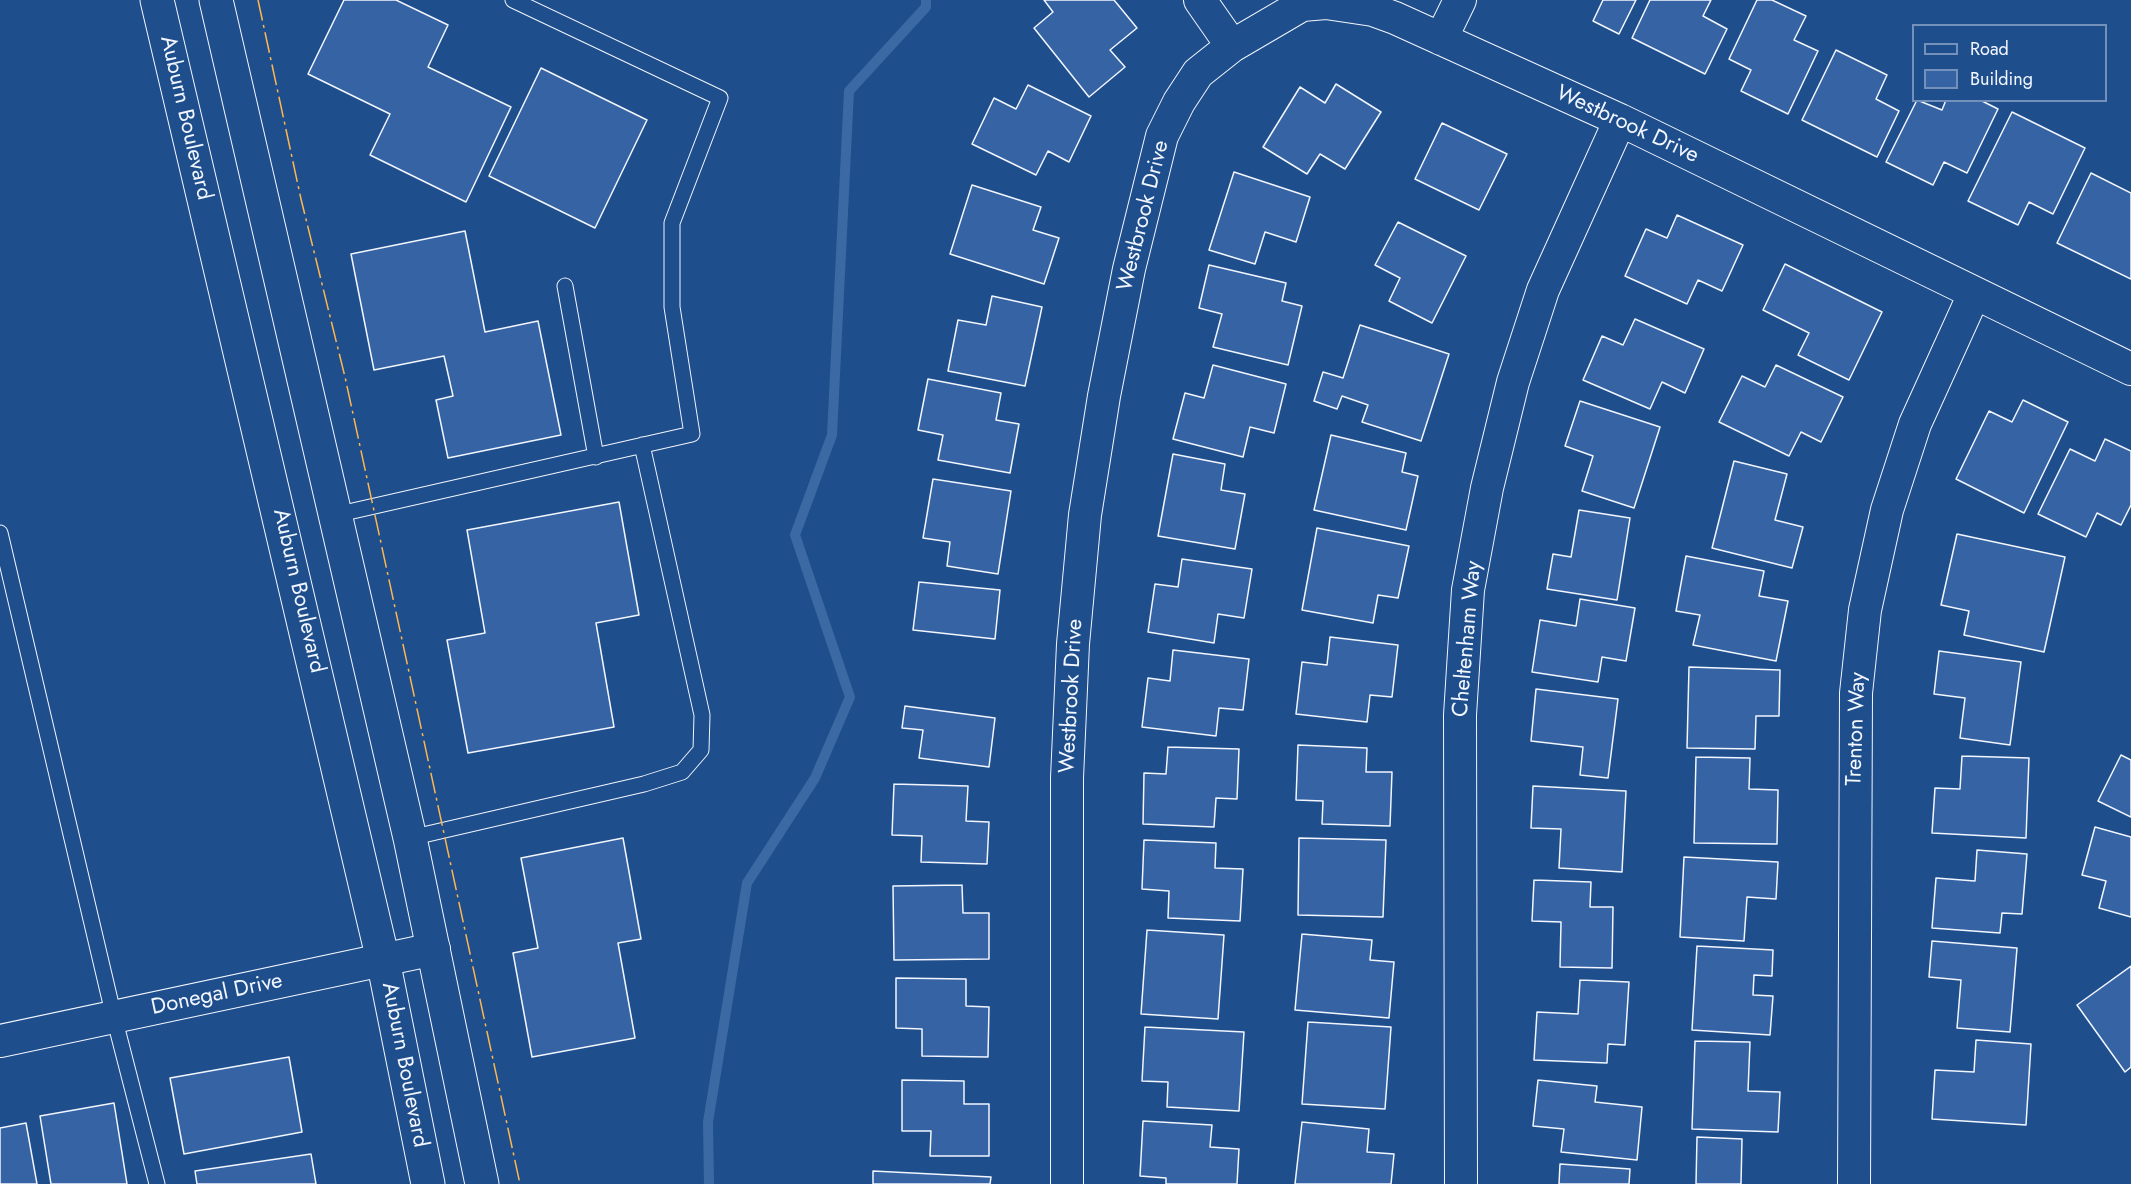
<!DOCTYPE html>
<style>
body{margin:0}
#map{position:relative;width:2131px;height:1184px;overflow:hidden;background:#1f4e8c;font-family:Jost,sans-serif}
canvas{display:block}
.legend{position:absolute;left:1912px;top:24px;width:195px;height:78px;box-sizing:border-box;background:#1f4e8c;border:2px solid #7391ba;margin:0;padding:8px 10px;list-style:none;font-size:18px;color:#f2f6ff}
.legend li{display:flex;align-items:center;gap:12px;height:30px}
.legend b{width:30px;border:2px solid #7391ba}
</style>
<div id="map">
<canvas width="2131" height="1184"></canvas>
<ul class="legend">
<li><b style="height:8px;background:#1f4e8c"></b>Road</li>
<li><b style="height:16px;background:#3563a3"></b>Building</li>
</ul>
</div>
<script>
const ctx = document.querySelector('canvas').getContext('2d');
ctx.lineJoin = 'round';
const shape = rows => new Path2D(rows.map(r => 'M' + r).join(''));
function stroke(path, color, width, dash) { ctx.strokeStyle = color; ctx.lineWidth = width; ctx.lineCap = dash ? 'butt' : 'round'; ctx.setLineDash(dash || []); ctx.stroke(path); }
function fillPath(path, color) { ctx.fillStyle = color; ctx.fill(path, 'evenodd'); }
function write(font, color, halo, rows, align = 'center') {
  ctx.font = font + ' Jost,sans-serif'; ctx.lineWidth = 4.5; ctx.setLineDash([]); ctx.textBaseline = 'middle'; ctx.strokeStyle = halo; ctx.fillStyle = color; for (const [text, x, y, turn = 0] of rows) {
    ctx.save(); ctx.translate(x, y); ctx.rotate((+turn || 0) * Math.PI / 180); ctx.textAlign = isNaN(turn) ? turn : align; if (halo) ctx.strokeText(text, 0, 0); ctx.fillText(text, 0, 0); ctx.restore();
  }
}
stroke(shape([
 [709,1184,708,1122,747,883,815,778,850,697,795,535,832,435,849,91,926,7,926,0]
]), '#3b69a3', 10);
const building = shape([
 [344,0,396,0,448,25,428,67,511,107,466,202,370,155,390,114,308,74,344,0],
 [1044,0,1114,0,1137,28,1110,50,1125,67,1089,97,1034,28,1053,12,1044,0],
 [1603,0,1636,0,1619,34,1593,21,1603,0],
 [1650,0,1711,0,1703,16,1727,29,1705,74,1632,38,1650,0],
 [1757,0,1772,0,1806,16,1794,40,1818,51,1788,114,1741,91,1751,70,1729,59,1757,0],
 [1836,50,1887,75,1876,99,1899,111,1877,157,1802,120,1836,50],
 [541,68,647,120,595,228,489,176,541,68],
 [1336,84,1381,112,1345,169,1320,154,1307,174,1263,147,1300,87,1325,103,1336,84],
 [1028,85,1091,116,1069,162,1048,151,1036,175,972,144,994,98,1016,109,1028,85],
 [1917,100,1942,110,1946,100,1980,100,1998,109,1967,173,1944,162,1933,185,1886,162,1917,100],
 [2012,112,2085,148,2053,214,2029,202,2018,225,1968,201,2012,112],
 [1442,123,1507,154,1479,210,1415,179,1442,123],
 [1234,172,1310,197,1296,242,1265,232,1255,264,1209,250,1234,172],
 [2091,173,2131,193,2131,279,2057,243,2091,173],
 [972,185,1041,207,1033,230,1059,238,1044,284,950,254,972,185],
 [1677,215,1743,245,1722,291,1698,280,1687,304,1625,276,1646,229,1667,238,1677,215],
 [1398,222,1466,256,1432,323,1389,301,1400,278,1375,265,1398,222],
 [465,231,485,332,538,321,561,435,448,458,436,400,453,396,444,356,374,370,351,254,465,231],
 [1785,264,1882,312,1849,380,1798,355,1809,333,1763,310,1785,264],
 [1209,265,1286,283,1282,301,1302,306,1288,365,1213,347,1222,314,1199,308,1209,265],
 [992,296,1042,307,1025,386,948,371,958,320,986,325,992,296],
 [1635,319,1704,349,1685,393,1662,382,1650,409,1583,380,1602,336,1623,345,1635,319],
 [1360,325,1449,354,1421,441,1362,422,1368,405,1342,396,1337,409,1314,401,1323,372,1343,378,1360,325],
 [1213,365,1286,384,1274,433,1250,427,1243,457,1173,439,1185,393,1204,398,1213,365],
 [1776,365,1843,397,1821,442,1801,432,1789,456,1719,422,1742,376,1765,387,1776,365],
 [928,379,1001,393,996,420,1019,424,1010,473,938,460,943,435,918,430,928,379],
 [2023,400,2068,422,2024,513,1956,479,1989,411,2012,422,2023,400],
 [1580,401,1660,427,1634,508,1582,491,1593,456,1565,446,1580,401],
 [1331,435,1406,453,1402,472,1418,476,1406,530,1314,510,1331,435],
 [2105,439,2131,451,2131,505,2121,525,2097,513,2086,537,2038,514,2070,449,2095,461,2105,439],
 [1173,454,1225,464,1221,490,1245,494,1235,549,1158,536,1173,454],
 [1734,461,1787,474,1775,520,1803,527,1792,568,1712,548,1734,461],
 [933,479,1011,491,998,574,947,566,950,542,923,538,933,479],
 [619,502,639,615,596,623,614,727,468,753,447,640,485,633,467,530,619,502],
 [1579,510,1630,518,1617,600,1547,589,1553,554,1571,557,1579,510],
 [1317,528,1409,546,1398,598,1378,595,1373,623,1302,610,1317,528],
 [1957,534,2065,557,2044,652,1964,635,1969,611,1941,605,1957,534],
 [1686,556,1764,571,1759,596,1788,601,1776,661,1693,645,1700,615,1676,611,1686,556],
 [1182,559,1252,569,1244,618,1218,614,1214,643,1148,632,1155,584,1178,587,1182,559],
 [919,582,1000,590,995,639,913,630,919,582],
 [1580,599,1635,608,1626,661,1602,657,1598,682,1532,672,1540,620,1576,626,1580,599],
 [1330,637,1398,645,1392,697,1370,695,1367,722,1296,714,1302,662,1327,665,1330,637],
 [1173,650,1249,659,1243,710,1219,708,1216,736,1142,727,1148,678,1170,681,1173,650],
 [1939,651,2021,662,2010,745,1960,738,1965,698,1934,694,1939,651],
 [1689,667,1780,670,1779,716,1756,716,1755,749,1687,748,1689,667],
 [1536,689,1618,699,1608,778,1580,775,1583,747,1531,741,1536,689],
 [905,706,995,718,989,767,919,758,923,730,902,728,905,706],
 [1298,745,1367,748,1366,772,1392,772,1390,826,1322,824,1323,801,1296,800,1298,745],
 [1168,747,1239,749,1237,799,1216,798,1214,827,1143,824,1144,773,1166,774,1168,747],
 [2121,755,2131,760,2131,817,2098,801,2121,755],
 [1962,756,2029,758,2026,838,1932,833,1935,788,1960,789,1962,756],
 [1696,757,1750,758,1749,789,1778,790,1777,844,1694,843,1696,757],
 [894,784,968,786,966,821,989,822,987,864,921,862,922,836,892,835,894,784],
 [1533,786,1626,791,1622,872,1559,868,1561,829,1531,828,1533,786],
 [2095,827,2131,837,2131,917,2099,908,2106,881,2082,875,2095,827],
 [623,838,641,939,618,943,635,1038,532,1057,513,953,538,948,521,858,623,838],
 [1299,838,1386,840,1383,917,1298,915,1299,838],
 [1144,840,1216,843,1215,868,1243,869,1240,921,1168,918,1169,891,1142,889,1144,840],
 [1977,850,2027,854,2022,914,2002,913,2000,933,1932,928,1936,878,1975,881,1977,850],
 [1684,857,1778,862,1776,899,1747,897,1744,941,1680,937,1684,857],
 [1534,880,1591,882,1590,907,1613,907,1612,968,1560,967,1561,922,1532,921,1534,880],
 [962,885,963,913,989,913,989,959,894,960,893,886,962,885],
 [1147,930,1224,935,1218,1019,1141,1014,1147,930],
 [1302,934,1372,940,1370,960,1394,962,1389,1018,1295,1010,1302,934],
 [1932,941,2017,948,2010,1032,1957,1028,1961,980,1929,977,1932,941],
 [1697,946,1773,950,1772,976,1754,975,1753,995,1773,996,1770,1035,1692,1030,1697,946],
 [2131,966,2131,1067,2125,1072,2077,1005,2131,966],
 [896,978,966,979,966,1006,989,1007,988,1057,922,1056,922,1029,896,1028,896,978],
 [1580,980,1629,982,1625,1045,1608,1044,1607,1063,1534,1060,1537,1012,1578,1014,1580,980],
 [1308,1022,1391,1027,1385,1109,1302,1104,1308,1022],
 [1145,1027,1244,1032,1239,1111,1167,1107,1168,1082,1142,1081,1145,1027],
 [1976,1040,2031,1044,2026,1125,1932,1119,1935,1070,1974,1072,1976,1040],
 [1695,1041,1750,1042,1748,1091,1780,1092,1778,1132,1692,1129,1695,1041],
 [289,1057,302,1132,184,1154,170,1078,289,1057],
 [902,1080,964,1081,964,1104,989,1104,989,1156,930,1156,931,1131,902,1131,902,1080],
 [1538,1080,1597,1086,1595,1102,1642,1107,1637,1160,1561,1152,1564,1129,1533,1126,1538,1080],
 [114,1103,127,1184,51,1184,40,1116,114,1103],
 [1143,1121,1212,1125,1210,1147,1239,1149,1237,1184,1166,1184,1166,1178,1140,1176,1143,1121],
 [1302,1122,1369,1129,1367,1152,1394,1154,1391,1184,1295,1184,1302,1122],
 [26,1123,37,1184,0,1184,0,1128,26,1123],
 [1697,1137,1742,1139,1741,1184,1696,1184,1697,1137],
 [311,1154,316,1184,197,1184,195,1171,311,1154],
 [1560,1164,1630,1169,1629,1184,1559,1184,1560,1164],
 [873,1171,991,1177,990,1184,873,1184,873,1171]
]);
fillPath(building, '#3563a3');
stroke(building, '#f2f6ff', 1.5);
const lane = shape([
 [565,286,596,457],
 [335,515,692,434,672,307,672,223,720,98,513,0],
 [0,533,114,1017,157,1184],
 [410,838,644,784,682,772,701,750,702,715,642,445]
]);
const street = shape([
 [1200,0,1232,46],
 [1441,39,1460,0],
 [0,1041,434,949],
 [1067,1184,1067,778,1073,644,1085,515,1104,396,1129,269,1162,136,1179,102,1198,73,1232,46,1302,5,1326,3,1373,10,1395,18,1620,120,2131,369],
 [1461,1184,1460,715,1468,590,1487,488,1513,382,1543,290,1620,120],
 [1854,1184,1856,693,1865,610,1887,510,1915,424,1974,294]
]);
const secondary = shape([
 [157,0,383,960,428,1184],
 [216,0,410,838,482,1184]
]);
stroke(lane, '#f2f6ff', 17);
stroke(street, '#f2f6ff', 34);
stroke(secondary, '#f2f6ff', 35);
stroke(lane, '#1f4e8c', 15);
stroke(street, '#1f4e8c', 32);
stroke(secondary, '#1f4e8c', 33);
stroke(shape([
 [258,0,301,199,345,377,520,1184]
]), '#ffb74d', 1.5, [21, 4.5, 3, 4.5]);
write('22px', '#f2f6ff', '#1f4e8c', [
 ["Auburn Boulevard",185,118,77],
 ["Westbrook Drive",1627,125,25],
 ["Westbrook Drive",1144,216,-76],
 ["Auburn Boulevard",298,591,77],
 ["Cheltenham Way",1468,639,-85],
 ["Westbrook Drive",1072,696,-87],
 ["Trenton Way",1857,729,-88],
 ["Donegal Drive",217,995,-12],
 ["Auburn Boulevard",404,1065,79]
]);
</script>
